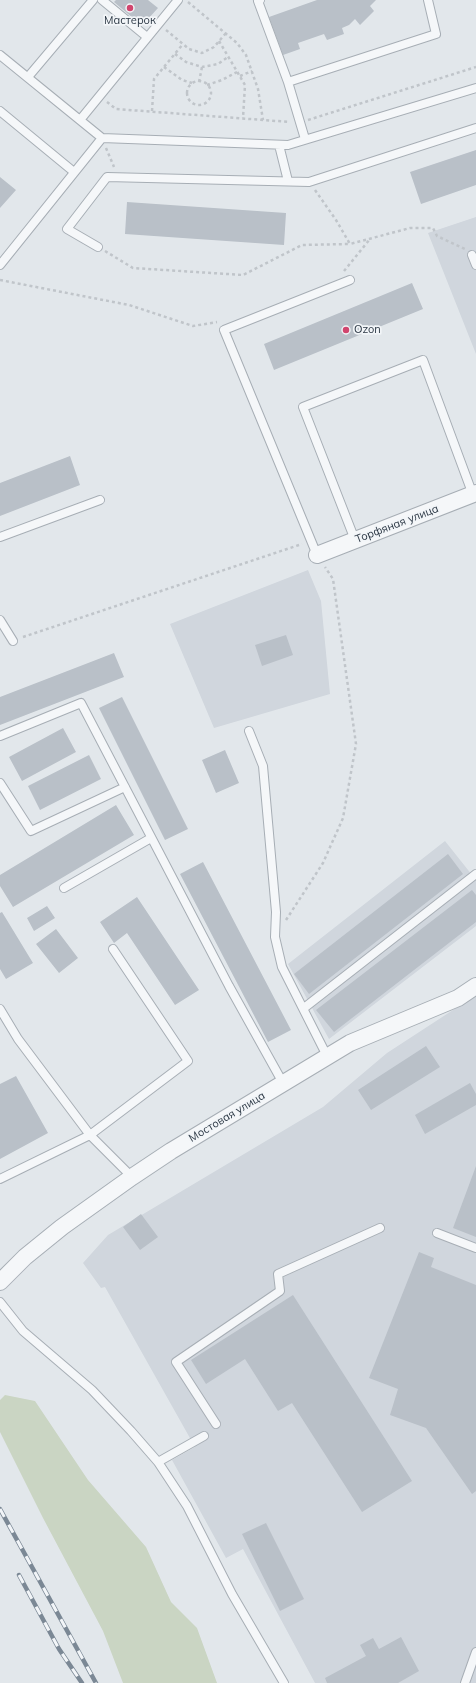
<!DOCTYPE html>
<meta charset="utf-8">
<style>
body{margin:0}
canvas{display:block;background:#e2e7eb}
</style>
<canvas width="476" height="1683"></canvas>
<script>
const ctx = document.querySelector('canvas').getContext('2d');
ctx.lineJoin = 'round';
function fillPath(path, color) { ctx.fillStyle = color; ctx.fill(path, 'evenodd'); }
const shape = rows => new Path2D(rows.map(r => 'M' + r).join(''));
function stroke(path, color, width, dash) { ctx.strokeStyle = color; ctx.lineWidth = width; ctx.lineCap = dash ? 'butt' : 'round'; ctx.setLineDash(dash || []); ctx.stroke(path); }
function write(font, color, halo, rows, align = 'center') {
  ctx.font = font + ' Mulish,sans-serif'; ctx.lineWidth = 3.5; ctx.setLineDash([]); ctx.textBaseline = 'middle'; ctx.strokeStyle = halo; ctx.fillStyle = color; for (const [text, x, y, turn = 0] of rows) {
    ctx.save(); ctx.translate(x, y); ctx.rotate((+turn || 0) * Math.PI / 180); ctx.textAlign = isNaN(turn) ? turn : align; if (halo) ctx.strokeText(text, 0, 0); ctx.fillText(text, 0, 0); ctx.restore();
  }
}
fillPath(shape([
 [476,217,476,354,428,233],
 [308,570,321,601,330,694,214,728,170,624],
 [445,841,476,880,476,926,329,1039,288,964],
 [476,995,476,1683,315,1683,243,1549,226,1558,172,1460,195,1447,105,1287,101,1288,83,1263,108,1235,323,1107,387,1053]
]), '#d0d6dd');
fillPath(shape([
 [5,1395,35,1401,88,1480,146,1547,171,1602,197,1628,217,1683,123,1683,103,1631,43,1518,0,1432,0,1400]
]), '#cad5c3');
fillPath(shape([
 [116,0,148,0,158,8,148,19,134,19,114,2],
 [317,0,376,0,370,6,374,11,360,25,355,19,349,25,342,28,344,34,327,40,324,34,298,43,300,49,283,55,269,17],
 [476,150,476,185,421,204,410,172],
 [0,177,16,190,0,208],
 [127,202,286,213,284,245,125,234],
 [412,283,423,309,274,370,264,344],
 [70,456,80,485,0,516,0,483],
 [286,635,293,655,262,666,255,645],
 [114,653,124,677,0,725,0,697],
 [122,697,188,829,165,840,99,708],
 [63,728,76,752,22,781,9,757],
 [225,750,239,783,216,793,202,760],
 [89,755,101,779,40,810,28,786],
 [116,805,134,835,13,907,0,886,0,875],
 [448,854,463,874,309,994,294,974],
 [203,862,291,1030,268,1042,180,874],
 [472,890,476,895,476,922,334,1032,316,1010],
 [137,897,199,990,175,1005,127,933,114,943,100,922],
 [47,906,55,918,34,931,27,918],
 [2,912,33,963,6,979,0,969,0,913],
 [56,929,78,958,59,973,36,944],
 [426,1046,440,1067,371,1110,358,1090],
 [16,1076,48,1133,0,1159,0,1084],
 [470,1083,476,1094,476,1105,425,1134,415,1115],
 [476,1166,476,1237,453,1228],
 [141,1214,158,1237,140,1250,123,1227],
 [419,1252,434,1258,431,1267,476,1285,476,1491,472,1494,426,1428,390,1415,398,1389,369,1378],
 [293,1295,412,1481,362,1512,292,1403,278,1411,245,1359,206,1384,191,1360],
 [266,1523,304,1599,280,1611,242,1534],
 [401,1637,419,1671,398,1683,327,1683,325,1678,366,1656,360,1645,373,1638,379,1649]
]), '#b9c0c8');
const lane = shape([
 [102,0,147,37],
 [260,0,258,1,288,82],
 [0,55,102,138,288,145,476,88],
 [28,77,93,0],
 [0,111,74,172],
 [80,120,178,0],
 [305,139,288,82,436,34,428,0],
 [279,145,288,181],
 [98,247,67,229,107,177,309,182,476,128],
 [472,255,476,265],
 [0,265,102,138],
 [0,537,100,500],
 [355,540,303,407,423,360,473,495],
 [317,555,224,330,350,280],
 [0,620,13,641],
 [249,731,263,766,276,912,275,937,282,967,327,1056],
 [0,736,81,703,229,986,283,1083],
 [0,783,31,831,125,787],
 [64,888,151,838],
 [304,1008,476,874],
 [0,1009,18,1039,90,1135,132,1177],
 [0,1179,90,1135,188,1061,113,949],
 [437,1233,476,1248],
 [0,1302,23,1331,92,1390,131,1431,158,1462,204,1436],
 [216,1424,176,1362,280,1291,278,1274,380,1228],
 [158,1462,187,1506,232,1594,284,1683],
 [465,1683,476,1652]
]);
const street = shape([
 [317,555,476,493],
 [0,1282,25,1257,62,1227,132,1177,171,1151,350,1043,458,998,476,986]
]);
stroke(lane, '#a7aeb5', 10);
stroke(street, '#a7aeb5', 18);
stroke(shape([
 [188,2,237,43,246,55,258,89,263,120],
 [166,30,189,49,202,53,214,47,226,33],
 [219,41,245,85,243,118],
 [175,54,186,62,202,67,218,64,228,57],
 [164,67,182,80,192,83],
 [240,76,252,71],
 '187 93a12 12 0 1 1 24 0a12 12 0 1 1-24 0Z',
 [199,82,202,67],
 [207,85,222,80,237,72],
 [107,102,116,109,290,122],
 [152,111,154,79,183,44],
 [308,120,476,67],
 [106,148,114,167],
 [315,190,336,220,350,244,410,228,433,228,437,236,465,249],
 [105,251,133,268,243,275,302,245,350,244],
 [344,271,370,239],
 [0,280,129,305,193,326,217,322],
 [23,637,302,544],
 [286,920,323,863,343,818,356,744,333,579,325,567]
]), '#c0c5ca', 2.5, [3, 3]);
stroke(lane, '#f5f7f9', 8);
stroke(street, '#f5f7f9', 16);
const rail = shape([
 [0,1509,96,1683],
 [19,1575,59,1649,82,1683]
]);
stroke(rail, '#7b8895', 4.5);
stroke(rail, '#f2f5f8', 3, [9]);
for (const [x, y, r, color] of [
 [130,8,4,"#d1456e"],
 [346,330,4,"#d1456e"]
]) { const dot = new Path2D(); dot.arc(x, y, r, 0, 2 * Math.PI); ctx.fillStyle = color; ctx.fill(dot); stroke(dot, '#f2f5f8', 1.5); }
write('11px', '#2a3643', '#f2f5f8', [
 ["Мастерок",130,21],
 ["Ozon",354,330,"left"]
]);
write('11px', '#2a3643', '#f2f5f8', [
 ["Торфяная улица",397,524,-21],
 ["Мостовая улица",227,1117,-31]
]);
</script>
